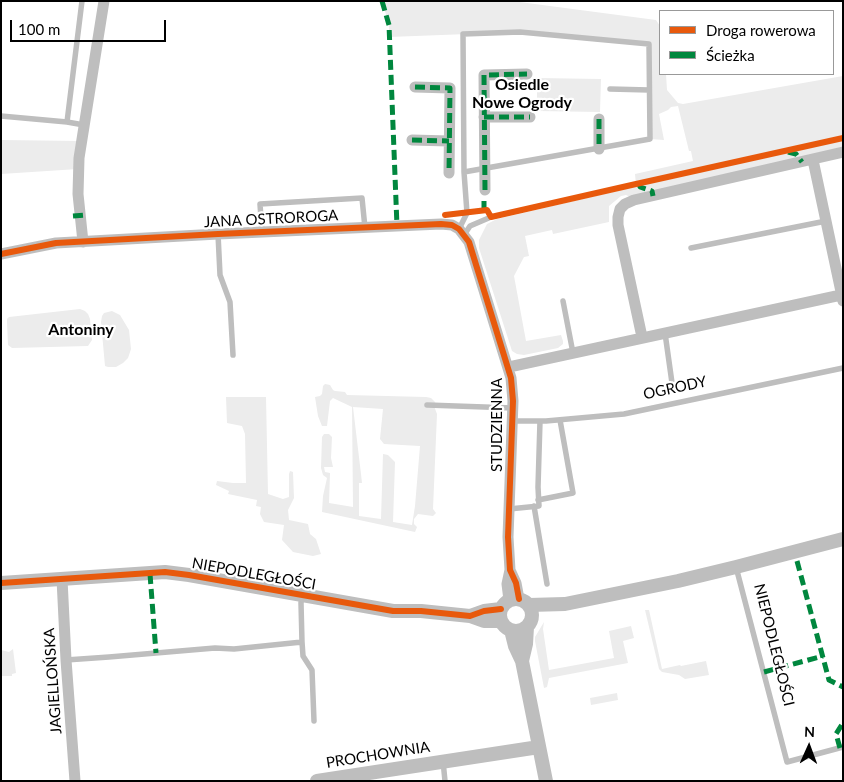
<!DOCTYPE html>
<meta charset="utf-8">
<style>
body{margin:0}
#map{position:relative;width:844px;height:782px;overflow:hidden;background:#fff;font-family:Lato,sans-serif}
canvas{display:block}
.frame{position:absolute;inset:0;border:2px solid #000;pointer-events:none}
.legend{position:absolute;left:659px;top:10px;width:175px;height:65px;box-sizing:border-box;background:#fff;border:1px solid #999;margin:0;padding:6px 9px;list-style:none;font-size:15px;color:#000}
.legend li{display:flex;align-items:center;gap:10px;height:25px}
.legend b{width:25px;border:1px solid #999}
.north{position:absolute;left:784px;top:722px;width:50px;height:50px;-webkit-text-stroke:4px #fff;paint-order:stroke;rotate:2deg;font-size:14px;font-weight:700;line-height:20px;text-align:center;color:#000}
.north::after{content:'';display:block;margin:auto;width:18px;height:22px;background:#000;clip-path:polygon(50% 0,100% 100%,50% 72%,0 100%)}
.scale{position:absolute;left:10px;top:20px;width:156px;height:22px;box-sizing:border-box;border:2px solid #000;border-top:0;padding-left:6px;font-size:15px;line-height:18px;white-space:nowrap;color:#000;-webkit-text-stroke:4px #fff;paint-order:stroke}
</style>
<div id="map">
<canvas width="844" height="782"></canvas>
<div class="frame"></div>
<ul class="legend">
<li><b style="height:6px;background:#e8590c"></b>Droga rowerowa</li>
<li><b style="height:6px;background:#00873e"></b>Ścieżka</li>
</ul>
<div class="north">N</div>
<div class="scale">100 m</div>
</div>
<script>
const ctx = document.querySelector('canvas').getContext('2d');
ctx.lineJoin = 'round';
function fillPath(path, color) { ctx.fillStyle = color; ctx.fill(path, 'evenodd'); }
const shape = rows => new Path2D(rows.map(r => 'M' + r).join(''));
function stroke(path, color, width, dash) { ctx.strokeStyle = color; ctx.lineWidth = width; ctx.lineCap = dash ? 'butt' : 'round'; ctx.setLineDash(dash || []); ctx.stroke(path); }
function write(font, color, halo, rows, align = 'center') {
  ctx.font = font + ' Lato,sans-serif'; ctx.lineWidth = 4.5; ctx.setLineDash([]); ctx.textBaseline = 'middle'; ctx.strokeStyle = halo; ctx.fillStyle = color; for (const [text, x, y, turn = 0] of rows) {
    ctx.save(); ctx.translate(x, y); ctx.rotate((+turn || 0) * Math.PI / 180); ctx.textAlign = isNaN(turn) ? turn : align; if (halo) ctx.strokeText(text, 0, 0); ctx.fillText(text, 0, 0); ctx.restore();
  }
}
fillPath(shape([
 [382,1,512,1,656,20,660,26,660,74,666,74,667,90,678,103,683,104,843,76,843,147,630,197,626,195,621,196,609,206,609,222,553,234,552,230,525,236,529,256,524,257,514,276,526,341,561,335,563,341,563,344,558,348,524,355,517,354,512,351,479,248,479,240,487,224,497,219,634,187,636,184,635,174,693,161,691,151,689,151,678,106,671,107,668,110,659,114,664,140,650,139,648,44,520,32,389,37,389,25],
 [537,78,601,79,600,112,537,111],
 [1,140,81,141,78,169,1,174],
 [80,309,85,311,88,314,90,319,92,340,88,346,12,348,8,345,7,322,7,319,9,317],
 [112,311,120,315,129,330,131,349,128,358,123,363,116,367,108,367,105,366,101,322,102,316,104,313],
 [325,384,330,385,333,390,335,391,345,392,347,395,426,397,431,398,435,402,437,406,434,406,437,414,433,509,436,513,433,516,418,514,414,519,414,524,417,527,415,532,322,512,323,496,327,478,323,475,321,468,322,437,324,434,329,434,332,437,331,458,333,467,324,467,325,472,330,473,329,503,353,507,352,407,333,398,330,401,327,426,322,426,318,416,315,397,320,396,322,394,323,386],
 [353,407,383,409,380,439,384,444,420,446,415,506,412,525,393,522,395,462,388,455,383,454,381,519,359,516,359,483,362,483,361,474],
 [226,397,266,397,268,494,283,499,289,497,289,474,290,471,293,472,294,498,288,510,289,520,308,524,310,534,316,539,321,554,313,556,293,552,282,540,284,525,264,522,260,514,261,507,256,506,257,500,228,494,229,491,216,485,217,481,233,483,246,483,245,434,242,426,227,423],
 [645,610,649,610,662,669,680,665,681,666,706,661,709,675,685,679,679,675,662,672,659,669],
 [544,622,543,629,549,670,614,658,609,631,631,626,634,638,623,641,628,663,549,678,547,687,544,688,535,641,535,637],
 [13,649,16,673,12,674,12,676,1,676,1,650,9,652],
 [617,693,618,700,591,705,590,698]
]), '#ececec');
stroke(shape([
 [610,89,649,90],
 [1,116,67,122,82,1],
 [67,122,84,125],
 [457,228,461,225,467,213,464,172,463,34,520,32,649,44,650,139,464,172],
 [262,233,260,204,362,198,365,228],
 [218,234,220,275,230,302,233,355],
 [464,235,470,226,491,217],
 [691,248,826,221],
 [563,301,573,353],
 [665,333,673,390],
 [427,405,513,408],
 [513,421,546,421,624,414,843,368],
 [538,500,573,493,560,420],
 [534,506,547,584],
 [509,509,539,506,538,487,540,421],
 [736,567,787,762,843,747],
 [302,642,303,656,312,670,314,721],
 [66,660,109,657,215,648,234,649,302,642,301,603,302,596],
 [443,761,445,781]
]), '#bebebe', 5.5);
stroke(shape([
 [415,87,450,88,449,173],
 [484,117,530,117],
 [599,119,599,149],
 [412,140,449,141],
 [813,160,843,301],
 [485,190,484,75,527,74],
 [83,242,78,194,79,158,104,1],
 [1,254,56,243,218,234,441,224,452,225,459,229,469,242,511,378,513,401,508,537,510,570,516,583,519,599],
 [642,337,618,225,618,217,620,209,625,204,634,200,843,152],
 [509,367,841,295],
 [62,579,66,660,75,781],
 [509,600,507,584,510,570]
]), '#bebebe', 11);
stroke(shape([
 [1,583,165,572,189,575,393,611,421,611,470,616,484,611,501,609],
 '500 615a16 16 0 1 1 32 0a16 16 0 1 1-32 0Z',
 [529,605,565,604,678,581,736,567,843,539],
 [470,616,484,621,501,621],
 [511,630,515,646,522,661,546,781],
 [522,661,526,644,527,627],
 [317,781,539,747]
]), '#bebebe', 14);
stroke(shape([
 [382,1,389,25,397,226],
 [415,87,450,88,449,173],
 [484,117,530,117],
 [599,119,599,149],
 [412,140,449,141],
 [788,152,796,154,802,162],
 [639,183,640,187,652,191,653,196],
 [485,190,484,75,527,74],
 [484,211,484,197],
 [73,216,85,215],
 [797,561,829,680,843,687],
 [150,574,156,653],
 [764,672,823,656],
 [840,748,836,734,843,723]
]), '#00873e', 5, [10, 5]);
stroke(shape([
 [445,215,487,210,491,217,636,184,843,138],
 [1,254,56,243,218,234,441,224,452,225,459,229,469,242,511,378,513,401,508,537,510,570,516,583,519,599],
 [1,583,165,572,189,575,393,611,421,611,470,616,484,611,501,609]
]), '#e8590c', 6);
write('15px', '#000', '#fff', [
 ["JANA OSTROROGA",271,219,-3],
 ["OGRODY",675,388,-12],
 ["STUDZIENNA",497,425,-90],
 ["NIEPODLEGŁOŚCI",254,574,10],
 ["NIEPODLEGŁOŚCI",774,645,76],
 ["JAGIELLOŃSKA",53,681,-94],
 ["PROCHOWNIA",378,755,-9]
]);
write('bold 16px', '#000', '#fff', [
 ["Osiedle",522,85],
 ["Nowe Ogrody",522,103],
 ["Antoniny",81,330]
]);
</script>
